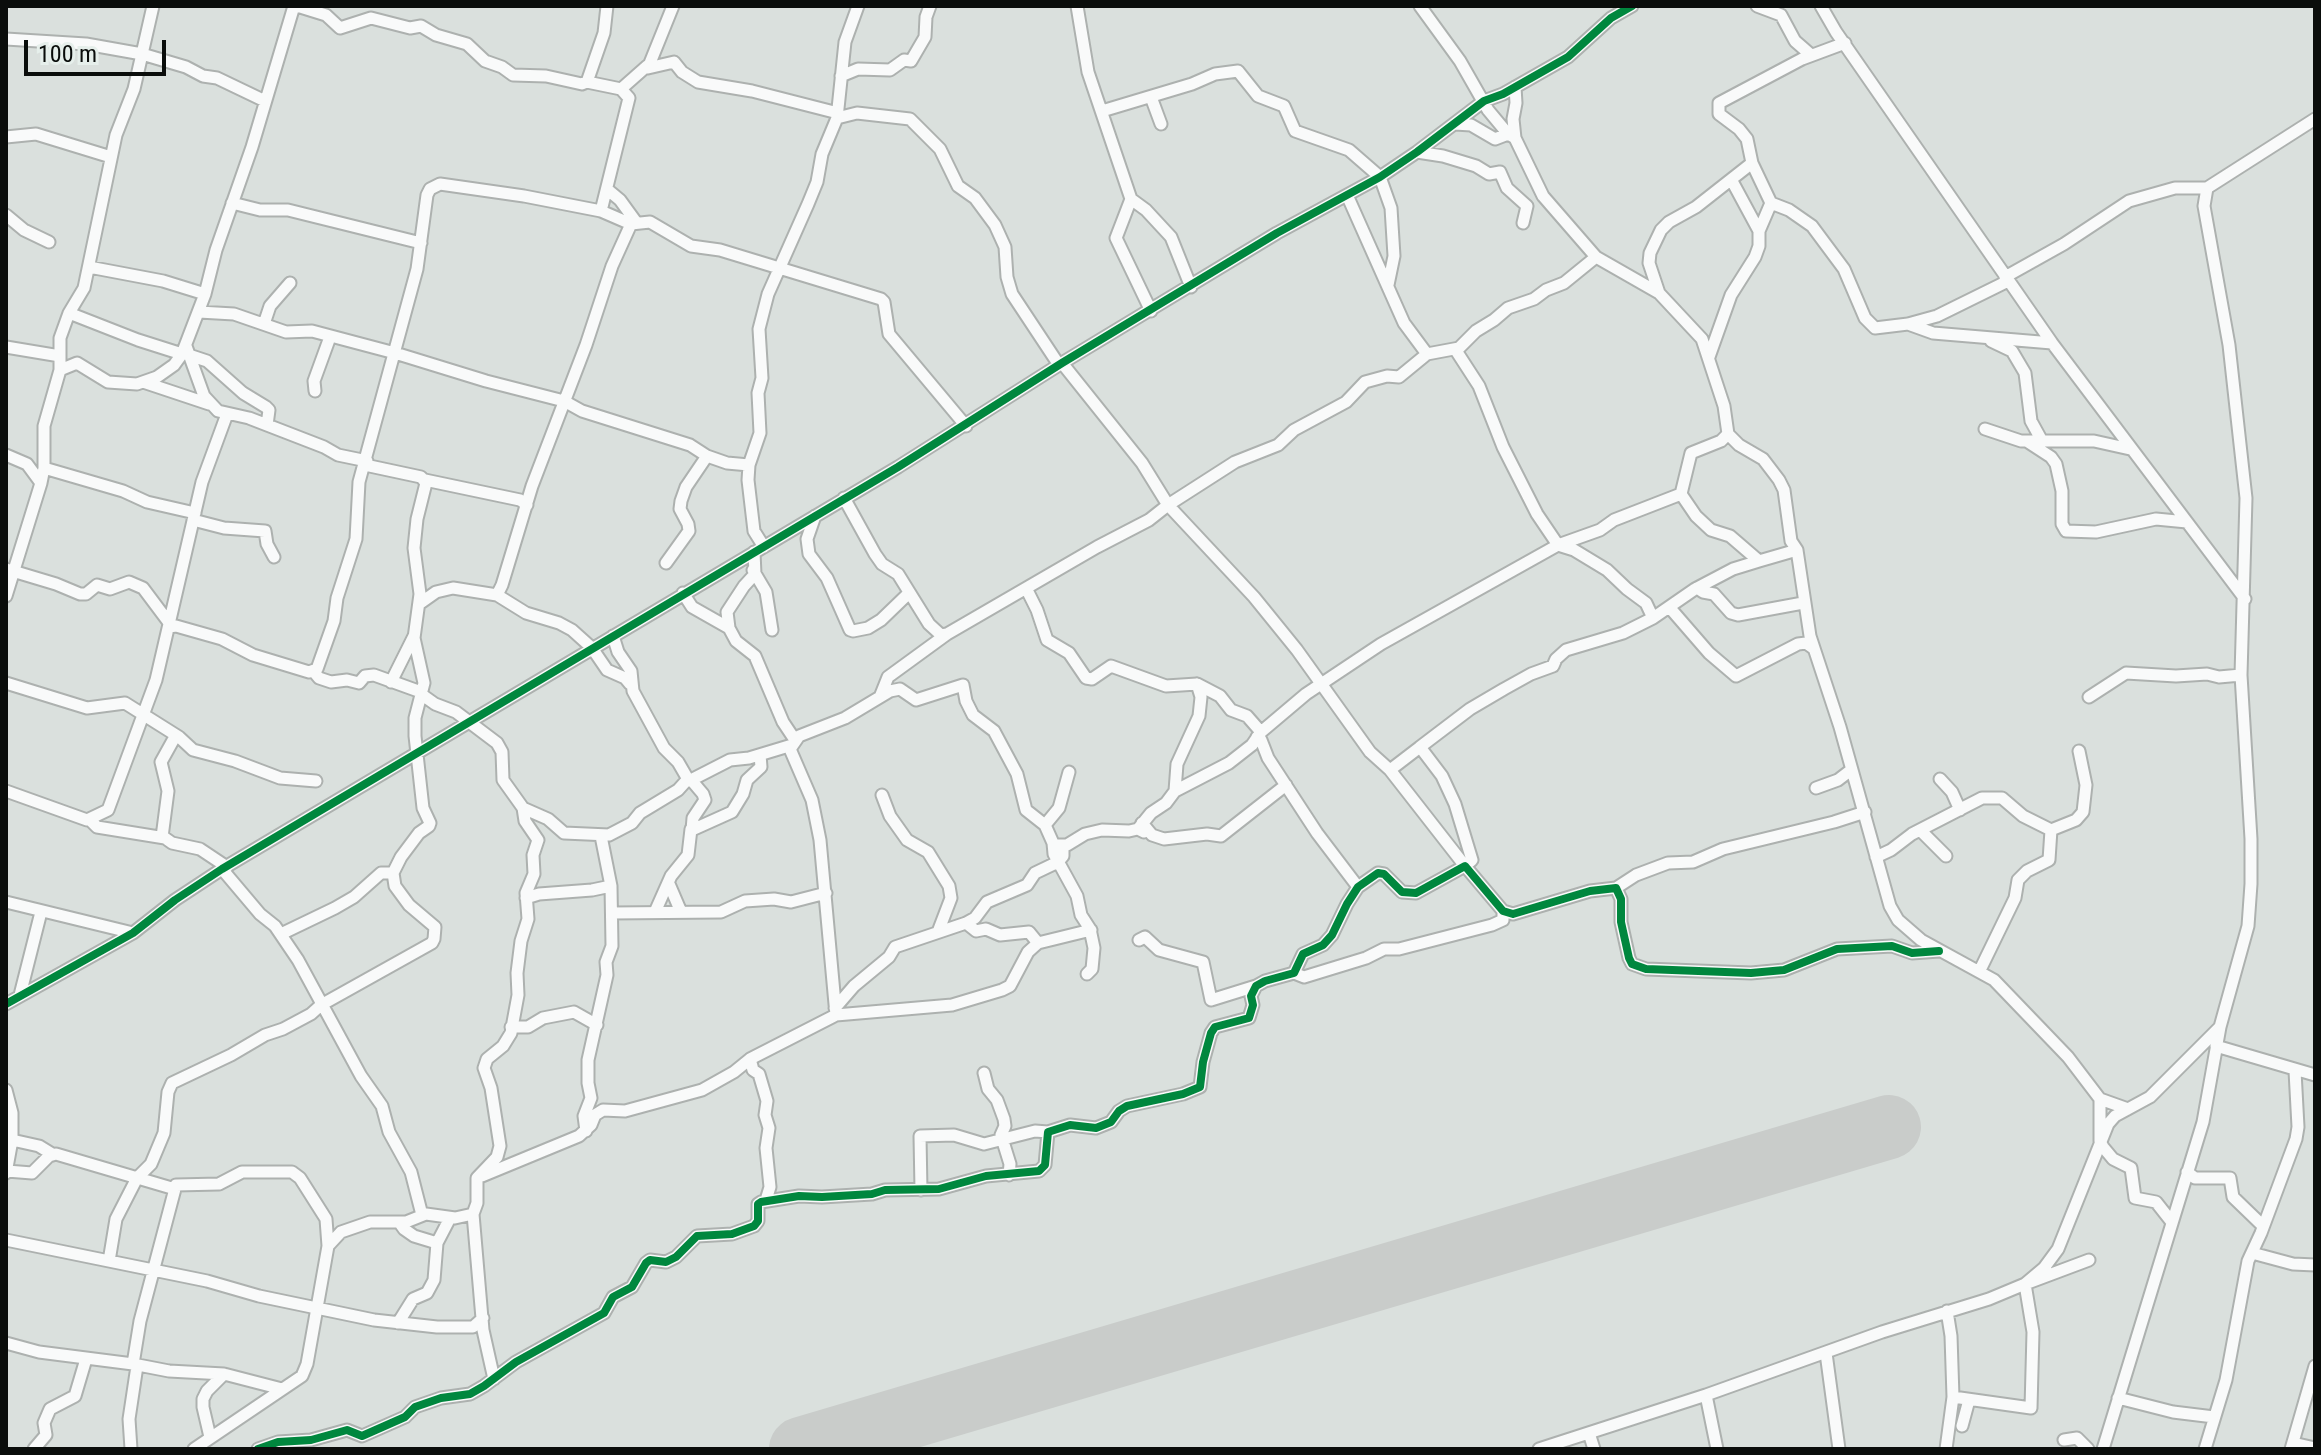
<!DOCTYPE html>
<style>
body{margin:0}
#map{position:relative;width:2321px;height:1455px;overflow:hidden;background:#dae0dd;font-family:"Roboto Condensed",sans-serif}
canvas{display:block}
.frame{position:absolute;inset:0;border:8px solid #0a0d0b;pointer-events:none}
.scale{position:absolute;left:24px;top:40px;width:142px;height:36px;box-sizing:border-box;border:4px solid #0a0d0b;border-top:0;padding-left:10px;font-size:24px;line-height:28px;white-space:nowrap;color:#0a0d0b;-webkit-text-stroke:6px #e6efeb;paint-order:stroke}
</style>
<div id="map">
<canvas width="2321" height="1455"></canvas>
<div class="frame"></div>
<div class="scale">100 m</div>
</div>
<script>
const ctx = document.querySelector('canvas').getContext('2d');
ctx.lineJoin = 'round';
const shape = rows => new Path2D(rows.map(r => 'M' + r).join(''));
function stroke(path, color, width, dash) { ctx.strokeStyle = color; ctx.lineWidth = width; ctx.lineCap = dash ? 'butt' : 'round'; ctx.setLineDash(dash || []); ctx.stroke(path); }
stroke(shape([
 [801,1449,1889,1127]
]), '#c9ccca', 64);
const minor = shape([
 [297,6,326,15,340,28,371,18,410,28,421,26,436,35,467,44,485,61,502,67,513,75,546,76,582,84,587,82,604,33,607,6],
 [673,6,648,68,674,62,682,72,698,82,752,91,838,113],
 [1077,6,1088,72,1131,199,1146,210,1171,237,1191,287],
 [1420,6,1460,61,1488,110,1508,134],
 [1757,6,1781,15,1795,41,1811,55],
 [1821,6,1836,32,2052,343,2245,599],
 [6,39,86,44,142,54,186,67,203,76,217,78,265,101],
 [1845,43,1802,59,1719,103,1719,114,1739,129,1747,139,1752,163,1771,203,1789,210,1812,226,1844,269,1865,318,1875,328,1908,324,1937,316,2008,281],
 [841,76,858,69,890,70,904,60,911,61,925,37,926,17,930,6],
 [587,82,621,89,629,98,601,211],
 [1515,87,1516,103,1513,119,1515,138],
 [621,89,647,66],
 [1151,97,1161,124],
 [1102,111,1192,84,1215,74,1238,71,1258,96,1284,106,1295,131,1349,150,1380,177,1391,208,1394,256,1388,285],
 [837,118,857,113,910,119,940,149,958,186,975,198,995,225,1005,247,1007,277,1012,294,1059,365],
 [1455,124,1471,125,1495,139,1508,134,1515,138,1543,196,1596,257,1659,293,1702,339,1724,406,1728,434,1739,445,1763,459,1779,480,1784,490,1791,541,1797,550,1810,636,1840,727,1890,906,1898,920,1921,940,1994,980,2068,1057,2100,1099,2100,1141,2103,1147,2113,1159,2131,1168,2135,1198,2156,1202,2171,1221],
 [6,137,36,134,111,157],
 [1417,152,1443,156,1476,166,1489,174,1500,172,1507,188,1527,206,1523,223],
 [1732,181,1759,231],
 [608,190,620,200,636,222],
 [1347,195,1404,323,1427,354],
 [1131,199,1116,238,1151,311],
 [232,203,260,210,288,210,421,243],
 [6,215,24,230,49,242],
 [1596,257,1564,283,1546,290,1534,299,1508,308,1494,320,1476,331,1459,348,1427,354,1399,377,1387,376,1365,382,1346,402,1294,430,1278,445,1235,462,1168,505,1254,597,1297,650,1370,752,1390,770,1465,866,1472,860,1455,804,1442,776,1420,747,1470,709,1504,689,1531,674,1553,666,1556,659,1566,650,1623,633,1653,618,1695,589,1733,569,1759,561],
 [89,267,163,281,205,294],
 [2005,277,2064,244,2129,201,2175,188,2207,188,2315,119],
 [1659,293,1649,263,1650,253,1661,230,1669,222,1696,207,1752,163],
 [199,312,234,314,286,332,312,331,395,353,486,381,564,401,582,411,690,445,707,456,727,463,749,465],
 [69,313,138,340,182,354],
 [264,324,270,306,290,283],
 [1908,324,1933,333,2052,343],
 [1991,341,2012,351,2025,373,2031,421,2042,441],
 [186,346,204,396,218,411,249,418,324,447,338,455,367,461],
 [6,347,60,356],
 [1455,349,1479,386,1503,447,1537,514,1558,545,1574,550,1607,570,1627,589,1646,603,1653,618],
 [189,355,207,361,243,393,266,407,269,410,267,425],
 [1709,357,1731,295,1755,257,1759,246,1759,231,1771,203],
 [60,370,77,363,108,382,137,384,157,377,174,365,182,354,205,294,216,250,252,147,294,6],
 [143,382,209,404],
 [315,391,314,381,330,337],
 [1985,429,2021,441,2094,441,2130,449],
 [2028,442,2051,457,2056,464,2062,491,2062,524,2066,531,2096,532,2156,519,2187,522],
 [6,455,27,464,41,483],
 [44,468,123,491,147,502,195,513],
 [425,480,520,500,527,505],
 [1681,494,1696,516,1711,530,1730,536,1759,561,1797,550],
 [844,498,875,554,882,564,898,574,929,624,941,635,947,634,1097,547,1149,520,1168,505,1142,463,1062,363],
 [815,516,807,539,809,554,827,578,850,630,853,631,868,628,881,620,909,593],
 [193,520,224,528,265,531,267,544,274,557],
 [764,547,754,531,748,480,749,465,760,433,758,393,762,378,759,329,768,294,808,204,817,182,822,154,837,118,845,42,858,6],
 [666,563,689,531,688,524,680,509,681,501,686,487,707,456],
 [6,569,56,584,80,594,86,594,97,585,110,589,129,582,143,588,170,624],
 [753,570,766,592,772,630],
 [1697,588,1703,592,1714,594,1731,613,1738,615,1803,603],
 [1027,590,1037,610,1047,640,1069,653,1086,678,1092,679,1111,666,1166,686,1197,684,1220,696,1231,710,1247,716,1261,732],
 [683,593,692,607,729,628,736,641,755,656,783,722,795,740],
 [497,595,502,585,532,486,586,345,612,266,631,224],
 [6,596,41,483,44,468,44,426,60,370,60,338,69,313,84,288,116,135,134,89,153,6],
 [419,604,436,592,453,588,497,595,526,613,559,623,572,630,592,648,607,670,625,678,630,684],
 [1670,608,1709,653,1736,676,1798,644,1806,643,1813,648],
 [169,627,176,626,222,639,253,655,309,672,317,669,334,621,337,598,356,539,359,482,417,269,427,195,430,189,440,184,524,196,601,211,631,224,650,222,691,246,720,250,881,299,884,302,889,334,966,426],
 [729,628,727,612,744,586,755,574,754,552],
 [613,636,618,652,631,671,633,691,664,748,678,762,689,781,730,760,749,758,792,745],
 [314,672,319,678,331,682,347,680,359,683,365,676,374,675,421,692],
 [391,682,414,636],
 [6,683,87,708,125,703,179,737,193,750,235,761,280,778,316,781],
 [421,694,435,704,456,712,497,743,502,752,503,780,523,808,525,821,538,840,533,855,534,874,526,893,528,919,521,941,517,973,518,995,511,1033,503,1046,487,1059,484,1068,491,1088,500,1146,497,1157,477,1178,477,1203,473,1214,483,1330,494,1379],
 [880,697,888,677,947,634],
 [2089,697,2126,673,2176,676,2207,674,2219,677,2241,675],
 [1257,737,1261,740,1268,758,1317,833,1358,887],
 [1390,770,1420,747],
 [1940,779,1952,792,1960,810],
 [692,781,703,794,705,800,693,818,692,830,732,812,743,794,747,780,761,767,760,755],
 [1816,788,1838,780,1851,770],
 [6,791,87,820,108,810,156,680,202,482,227,414],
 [1175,791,1177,764,1199,716,1201,697,1197,684],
 [882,795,890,816,907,840,928,852,949,886,951,898,938,932],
 [523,808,548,819,564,833,609,835,632,823,640,813,678,790,687,780],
 [90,820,97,827,165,838,172,843,200,849,227,867],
 [1142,823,1152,835,1164,839,1207,834,1221,836,1286,785],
 [1045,825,1059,808,1069,772],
 [1138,829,1151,813,1166,803,1175,791,1229,763,1252,745,1261,732,1306,694,1381,644,1558,545,1600,530,1614,520,1681,494,1691,453,1721,441,1728,434],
 [1920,830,1946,856],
 [162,837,168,791,161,762,176,735],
 [1057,845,1067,845,1085,834,1102,830,1129,831,1138,829,1144,832],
 [1876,857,1891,850,1912,834,1982,798,2002,798,2023,816,2051,830],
 [222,869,260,914,275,926,298,960,361,1076,382,1106,389,1132,411,1172,422,1215],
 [669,884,681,912],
 [1616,888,1636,875,1668,863,1693,862,1723,849,1834,822,1865,812],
 [526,898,539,894,592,890,611,886],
 [6,902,133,933],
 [655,912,671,876,688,855,691,829],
 [612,913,721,912,745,901,774,899,791,902,826,893],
 [966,923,976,931,986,929,1000,935,1029,932,1038,943],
 [281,934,335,908,354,897,381,873,393,873],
 [1139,940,1145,937,1159,950,1203,962,1211,1000,1256,986],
 [1980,970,2015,898,2018,880,2027,871,2049,860,2051,830,2076,820,2083,812,2086,785,2079,751],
 [1294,973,1304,977,1366,958,1384,949,1399,949,1492,925,1503,920,1503,911],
 [20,995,41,912],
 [6,1004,133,933,175,900,222,869,898,467,1062,363,1277,233,1380,177,1417,152,1484,101,1503,94,1568,57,1611,18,1632,6],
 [835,1008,854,986,889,957,895,947,966,923,975,918,987,902,1027,885,1035,873,1058,862,1063,856,1063,845],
 [836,1015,820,840,812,800,790,749,799,736,845,718,890,691,900,689,916,700,963,685,966,701,973,715,994,731,1017,774,1026,810,1045,825,1053,843,1054,854,1077,896,1081,915,1090,929,1094,948,1092,969,1087,974],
 [511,1027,528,1027,543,1018,574,1012,597,1025],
 [2216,1046,2315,1075],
 [750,1059,753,1070,759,1074,767,1101,765,1115,769,1128,766,1148,770,1187,766,1200],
 [984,1073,988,1089,997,1100,1004,1119,1005,1126,1001,1135,1010,1164,1009,1175],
 [6,1090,12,1113,12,1140,6,1173],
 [2100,1099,2128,1109],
 [586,1131,584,1116,591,1098,588,1083,588,1060,607,975,606,962,612,946,611,886,601,836],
 [12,1140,39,1146,52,1154],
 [7,1171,32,1173,49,1156,56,1154,175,1189],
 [2187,1172,2195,1178,2230,1178,2233,1197,2263,1226],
 [482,1176,579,1136,591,1125,595,1115,603,1110,625,1111,702,1090,734,1072,750,1059,836,1015,952,1005,1002,990,1010,986,1028,952,1038,943,1091,930],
 [921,1190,920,1136,954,1135,984,1144,1035,1131,1048,1132],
 [399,1222,404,1229,414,1236,437,1243],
 [6,1240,207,1281,259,1296,374,1320,437,1327,473,1327,483,1318],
 [2252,1253,2293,1264,2315,1265],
 [109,1261,116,1219,137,1178,151,1164,164,1133,168,1092,172,1083,231,1055,265,1035,283,1029,311,1014,321,1005,432,943,434,939,435,927,409,905,395,886,393,873,401,857,419,833,429,826,430,823,423,808,415,736,415,718,424,683,414,638,420,594,414,548,417,519,426,483,421,477,365,465],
 [398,1323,413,1299,427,1293,434,1280,437,1243,450,1218],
 [6,1343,39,1352,133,1364,140,1321,176,1185,219,1184,242,1172,292,1172,300,1178,326,1219,328,1246],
 [1826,1353,1839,1449],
 [133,1364,169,1371,224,1374],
 [1706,1395,1717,1449],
 [1953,1397,2031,1408,2033,1332,2025,1284,2089,1260],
 [2118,1398,2173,1412,2214,1417],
 [1962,1426,1969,1400],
 [1589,1433,1594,1449],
 [210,1437,203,1407,203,1399,207,1391,224,1374,282,1389],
 [2064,1440,2077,1438,2088,1449],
 [2293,1443,2315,1448],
 [34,1449,46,1435,44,1423,50,1409,75,1396,86,1359],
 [131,1449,129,1419,137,1366],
 [194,1449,302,1376,307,1364,328,1246,341,1232,370,1222,406,1222,426,1214,455,1218,473,1214],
 [258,1449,278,1442,311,1440,347,1430,362,1436,405,1417,415,1407,441,1398,470,1394,484,1386,516,1362,604,1313,613,1297,632,1287,646,1263,650,1260,666,1262,676,1257,697,1236,732,1234,754,1226,758,1221,758,1204,761,1202,799,1196,822,1197,872,1194,885,1190,939,1189,986,1176,1039,1171,1045,1165,1048,1132,1070,1125,1096,1128,1111,1122,1119,1111,1127,1106,1183,1094,1200,1087,1203,1062,1211,1033,1215,1027,1249,1018,1253,1005,1251,996,1256,986,1265,981,1294,973,1303,954,1323,945,1332,935,1347,904,1358,887,1378,873,1384,874,1402,892,1416,893,1465,866,1503,911,1513,914,1590,891,1616,888,1621,899,1621,922,1629,958,1632,964,1646,969,1751,973,1784,970,1837,949,1892,946,1912,953,1939,951],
 [1539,1449,1706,1395,1882,1332,1989,1299,2025,1284,2044,1268,2058,1249,2108,1124,2115,1116,2150,1097,2220,1027],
 [1946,1449,1953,1397,1951,1336,1947,1311],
 [2103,1449,2203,1122,2220,1027,2248,926,2251,884,2251,839,2241,675,2246,498,2229,345,2204,206,2207,188],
 [2205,1449,2226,1380,2248,1261,2261,1233,2296,1139,2298,1127,2295,1071],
 [2291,1449,2315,1366]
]);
stroke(minor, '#adb1af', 15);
stroke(minor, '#f9fafa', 11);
stroke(shape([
 [6,1004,133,933,175,900,222,869,898,467,1062,363,1277,233,1380,177,1417,152,1484,101,1503,94,1568,57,1611,18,1632,6],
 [258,1449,278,1442,311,1440,347,1430,362,1436,405,1417,415,1407,441,1398,470,1394,484,1386,516,1362,604,1313,613,1297,632,1287,646,1263,650,1260,666,1262,676,1257,697,1236,732,1234,754,1226,758,1221,758,1204,761,1202,799,1196,822,1197,872,1194,885,1190,939,1189,986,1176,1039,1171,1045,1165,1048,1132,1070,1125,1096,1128,1111,1122,1119,1111,1127,1106,1183,1094,1200,1087,1203,1062,1211,1033,1215,1027,1249,1018,1253,1005,1251,996,1256,986,1265,981,1294,973,1303,954,1323,945,1332,935,1347,904,1358,887,1378,873,1384,874,1402,892,1416,893,1465,866,1503,911,1513,914,1590,891,1616,888,1621,899,1621,922,1629,958,1632,964,1646,969,1751,973,1784,970,1837,949,1892,946,1912,953,1939,951]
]), '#00873e', 8);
</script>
